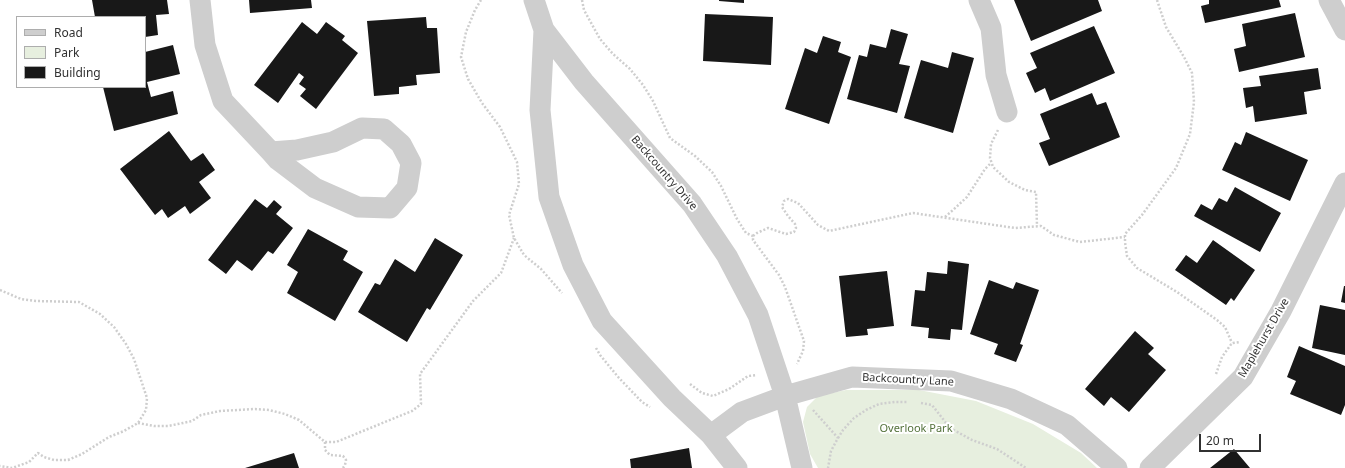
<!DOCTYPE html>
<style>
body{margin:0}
#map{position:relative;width:1345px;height:468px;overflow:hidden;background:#fff;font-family:"Noto Sans",sans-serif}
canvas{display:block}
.legend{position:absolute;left:16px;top:16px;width:130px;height:72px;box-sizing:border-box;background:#fff;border:1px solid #adadad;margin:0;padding:5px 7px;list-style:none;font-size:12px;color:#313131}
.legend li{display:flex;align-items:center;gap:8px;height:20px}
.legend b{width:20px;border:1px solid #adadad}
.scale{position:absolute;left:1199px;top:434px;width:62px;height:18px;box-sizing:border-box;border:2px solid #313131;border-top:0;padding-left:5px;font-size:12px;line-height:14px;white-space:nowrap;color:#313131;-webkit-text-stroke:3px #fff;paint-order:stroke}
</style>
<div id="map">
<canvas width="1345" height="468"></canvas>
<ul class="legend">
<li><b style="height:5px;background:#cecece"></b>Road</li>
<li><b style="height:11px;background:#e7efdf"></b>Park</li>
<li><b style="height:11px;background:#181818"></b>Building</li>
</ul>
<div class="scale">20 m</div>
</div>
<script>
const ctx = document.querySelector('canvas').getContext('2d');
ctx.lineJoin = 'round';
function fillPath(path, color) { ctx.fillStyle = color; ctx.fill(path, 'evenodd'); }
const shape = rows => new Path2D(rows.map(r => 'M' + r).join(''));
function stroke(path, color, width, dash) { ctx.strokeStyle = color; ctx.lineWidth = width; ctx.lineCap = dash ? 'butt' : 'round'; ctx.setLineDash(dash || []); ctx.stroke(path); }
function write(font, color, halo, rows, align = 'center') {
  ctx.font = font + ' "Noto Sans",sans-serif'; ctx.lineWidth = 4; ctx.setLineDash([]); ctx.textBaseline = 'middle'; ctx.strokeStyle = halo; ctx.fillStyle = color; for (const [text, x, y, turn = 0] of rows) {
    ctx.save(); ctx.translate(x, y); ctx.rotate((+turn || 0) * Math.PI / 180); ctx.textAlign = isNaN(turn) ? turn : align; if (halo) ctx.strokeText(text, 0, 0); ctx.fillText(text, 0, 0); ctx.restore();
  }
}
fillPath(shape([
 [846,390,919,390,976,401,1033,424,1081,453,1097,468,818,468,810,454,803,422,807,407,818,396]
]), '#e7efdf');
fillPath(shape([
 [92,0,167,0,169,14,156,15,158,35,145,37,145,17,95,17],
 [249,0,311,0,312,8,250,13],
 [719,0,744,0,744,3,719,1],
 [1014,0,1098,0,1102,11,1031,41],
 [1209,0,1279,0,1281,7,1205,23,1201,6,1209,4],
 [1295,13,1305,57,1239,72,1234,49,1246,46,1242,24],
 [705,14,773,17,771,65,703,61],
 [426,17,427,28,437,28,440,73,416,75,417,85,399,87,399,94,374,96,367,21],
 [302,22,317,34,326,22,345,36,342,40,358,53,316,109,300,96,306,89,299,84,304,77,299,73,278,103,254,85],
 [1094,26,1115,73,1050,101,1045,88,1035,93,1026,73,1037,68,1030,53],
 [891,29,908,34,899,64,910,66,897,113,847,99,859,55,867,57,870,44,886,48],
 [823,36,841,42,838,52,851,57,829,124,785,109,805,48,817,53],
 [173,45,180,74,147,82,151,97,173,91,178,114,114,131,103,87,145,87,145,52],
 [952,52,974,58,953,133,904,118,921,60,948,68],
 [1318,68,1321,89,1304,92,1307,114,1255,122,1253,106,1246,108,1243,88,1261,86,1259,76],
 [1092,93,1097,105,1106,102,1120,137,1049,166,1039,143,1050,139,1040,114],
 [169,131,191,161,203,153,215,170,199,182,211,198,190,214,185,206,168,218,162,209,155,215,120,169],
 [1246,132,1308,160,1290,201,1222,170,1235,142,1241,145],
 [1235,187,1281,213,1260,252,1194,216,1201,204,1212,210,1219,198,1227,202],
 [255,199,267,208,274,200,282,207,276,214,293,228,273,254,268,251,252,271,237,260,226,274,208,260],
 [308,229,348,251,343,260,363,272,335,321,287,293,298,272,287,265],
 [435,238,463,255,430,310,427,308,407,342,358,312,375,283,380,285,395,259,415,272],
 [1213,240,1255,270,1234,301,1231,298,1226,305,1175,270,1186,255,1197,263],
 [948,261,969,264,962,330,951,329,950,340,928,338,929,328,911,326,915,290,925,291,927,272,947,274],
 [887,271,894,326,867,329,868,335,846,337,839,276],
 [989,280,1013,289,1016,282,1039,290,1020,344,1023,345,1016,362,994,354,998,344,970,334],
 [1344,286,1345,286,1345,303,1341,302],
 [1320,305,1345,310,1345,355,1312,348],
 [1135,331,1154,348,1148,354,1166,370,1129,412,1111,397,1104,406,1085,389],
 [1299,346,1345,366,1345,405,1341,415,1290,394,1296,381,1287,377],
 [689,448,692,468,631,468,630,459],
 [1234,449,1250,468,1210,468],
 [294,453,299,468,245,468]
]), '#181818');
stroke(shape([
 [481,0,475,10,466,32,461,57,468,79,482,103,500,127,517,162,519,184,509,215,514,238,524,255,541,269,562,293],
 [582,0,584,10,600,39,613,54,630,69,643,85,653,101,670,138,695,156,712,172,721,186,737,219,746,233,753,236,753,240,779,275,785,287,804,341,803,351,797,364],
 [1157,0,1166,27,1184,57,1192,73,1194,102,1190,134,1176,168,1142,215,1125,234,1125,242,1127,256,1137,268,1177,292,1217,320,1225,327,1232,343],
 [998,130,991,144,990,158,993,167,1009,182,1025,190,1036,192,1037,226],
 [945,217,953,210,967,197,985,169,991,163],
 [753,236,757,233,768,228,786,234,794,232,796,228,795,224,788,216,782,207,784,201,788,199,798,203,818,225,829,231,913,213,1015,228,1041,226,1054,235,1080,242,1125,237],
 [0,290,21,299,36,301,79,302,100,314,114,327,126,344,134,359,147,398,146,410,138,423,124,431,109,437,82,454,68,460,54,460,44,457,38,453,29,462,12,468,0,466],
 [596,348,600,355,619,378,642,402,650,407],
 [1216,374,1222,357,1232,343,1240,342],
 [690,384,702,393,713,396,729,389,748,376,757,375],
 [921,403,932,405,950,428,972,440,997,449,1026,468],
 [813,410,838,438,831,451,828,468],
 [138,423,154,426,168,426,183,423,192,421,201,415,220,411,255,409,269,410,285,414,299,420,325,442,336,442,412,411,421,404,420,374,473,301,501,273,514,238],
 [838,438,843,430,854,418,866,410,879,404,895,402,908,402],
 [325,442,325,450,330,455,343,456,346,460,345,465,343,468]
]), '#cecece', 2.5, [2, 2]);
stroke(shape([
 [200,0,205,45,223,101,271,152,278,160,315,188,358,207,390,208,407,188,411,163,401,144,384,129,362,128,333,142,297,150,271,152],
 [534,0,544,30,584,82,692,204,727,256,758,315,785,396,802,468],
 [979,0,991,28,996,75,1007,112],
 [1329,0,1345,30],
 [544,30,540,110,549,197,573,265,602,321,672,398,711,435,737,468],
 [711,435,742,412,785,396,852,377,951,381,1011,399,1067,425,1117,468],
 [1150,468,1243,377,1281,311,1345,183]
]), '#cecece', 21);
write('11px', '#313131', '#fff', [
 ["Backcountry Drive",664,173,49],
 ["Maplehurst Drive",1264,338,-60],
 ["Backcountry Lane",908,380,3]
]);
write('11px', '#53713a', '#fff', [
 ["Overlook Park",916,429]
]);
</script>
